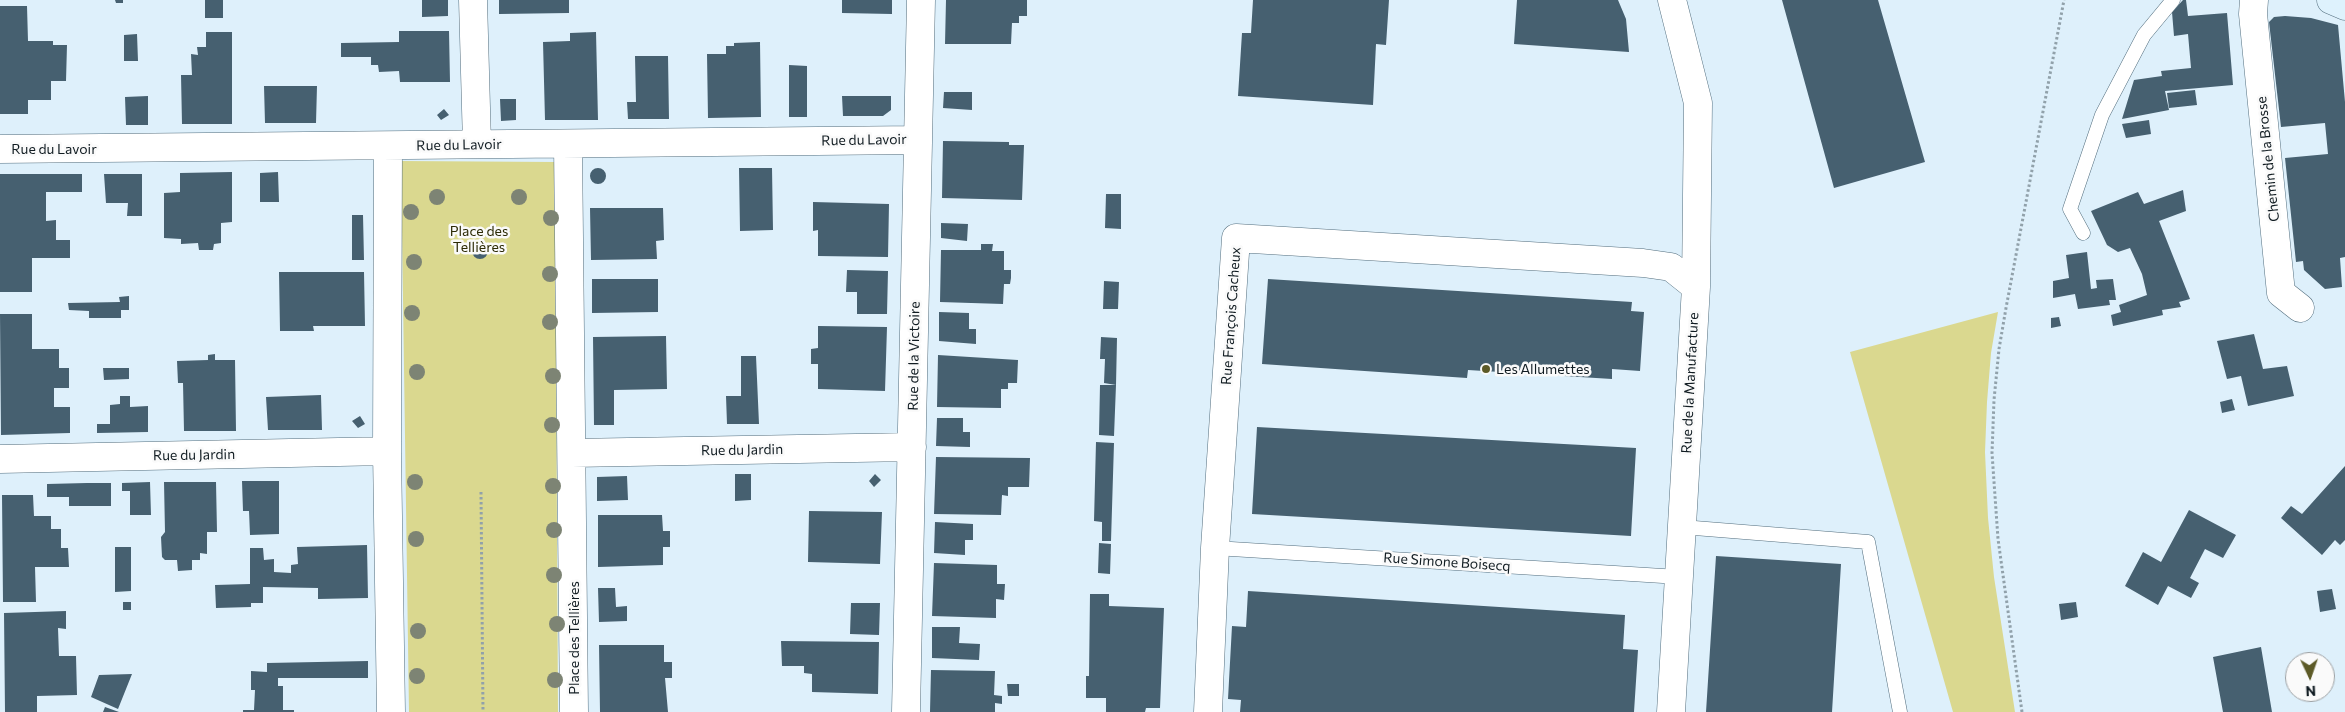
<!DOCTYPE html>
<meta charset="utf-8">
<style>
body{margin:0}
#map{position:relative;width:2345px;height:712px;overflow:hidden;background:#def0fb;font-family:Commissioner,sans-serif}
canvas{display:block}
.north{position:absolute;left:2285px;top:652px;width:50px;height:50px;box-sizing:border-box;background:#fafafa;border:1px solid #9da1a4;border-radius:50%;rotate:177deg;font-size:14px;font-weight:700;line-height:20px;text-align:center;color:#111c22}
.north::after{content:'';display:block;margin:auto;width:18px;height:22px;background:#5c5a27;clip-path:polygon(50% 0,100% 100%,50% 72%,0 100%)}
</style>
<div id="map">
<canvas width="2345" height="712"></canvas>
<div class="north">N</div>
</div>
<script>
const ctx = document.querySelector('canvas').getContext('2d');
ctx.lineJoin = 'round';
function fillPath(path, color) { ctx.fillStyle = color; ctx.fill(path, 'evenodd'); }
const shape = rows => new Path2D(rows.map(r => 'M' + r).join(''));
function stroke(path, color, width, dash) { ctx.strokeStyle = color; ctx.lineWidth = width; ctx.lineCap = dash ? 'butt' : 'round'; ctx.setLineDash(dash || []); ctx.stroke(path); }
function write(font, color, halo, rows, align = 'center') {
  ctx.font = font + ' Commissioner,sans-serif'; ctx.lineWidth = 5; ctx.setLineDash([]); ctx.textBaseline = 'middle'; ctx.strokeStyle = halo; ctx.fillStyle = color; for (const [text, x, y, turn = 0] of rows) {
    ctx.save(); ctx.translate(x, y); ctx.rotate((+turn || 0) * Math.PI / 180); ctx.textAlign = isNaN(turn) ? turn : align; if (halo) ctx.strokeText(text, 0, 0); ctx.fillText(text, 0, 0); ctx.restore();
  }
}
fillPath(shape([
 [401,161,555,162,558,712,409,712],
 [1998,312,1991,353,1987,402,1985,452,1988,518,1994,577,2015,712,1953,712,1850,352]
]), '#dad88f');
fillPath(shape([
 [115,0,123,0,123,3,116,3],
 [205,0,223,0,223,18,205,18],
 [422,0,448,0,448,16,422,17],
 [499,0,569,0,569,13,499,14],
 [842,0,892,0,892,14,842,13],
 [946,0,1027,0,1027,16,1019,16,1019,23,1012,23,1011,44,945,44],
 [1253,0,1389,0,1386,45,1376,44,1373,105,1238,96,1242,33,1251,33],
 [1517,0,1618,0,1626,19,1629,52,1514,44],
 [1782,0,1878,0,1925,162,1834,188],
 [2183,0,2186,0,2188,16,2227,13,2233,85,2165,91,2169,110,2122,119,2134,80,2162,76,2161,71,2191,68,2188,34,2174,36,2172,12],
 [0,6,27,6,28,41,53,41,53,45,67,45,66,81,51,81,51,100,28,100,28,114,0,114],
 [2285,16,2311,18,2338,25,2345,102,2345,257,2340,258,2342,287,2325,289,2304,270,2303,261,2296,262,2285,158,2328,154,2325,123,2281,127,2269,22,2274,17],
 [399,31,449,31,450,82,400,82,399,71,379,72,378,65,371,65,371,57,341,57,341,43,399,42],
 [206,32,232,32,232,124,182,124,181,75,192,75,191,54,198,55,197,47,206,47],
 [596,32,598,120,545,120,543,42,570,41,570,33],
 [137,34,138,61,124,61,124,35],
 [760,42,761,117,708,118,707,54,726,54,726,46,734,46,734,43],
 [635,56,668,56,669,119,628,119,627,102,636,102],
 [789,65,807,66,807,117,789,117],
 [264,86,317,86,316,123,265,123],
 [2195,90,2197,105,2169,108,2167,93],
 [944,92,972,92,972,110,943,108],
 [148,96,148,125,126,125,125,97],
 [842,96,891,96,891,110,883,116,843,116],
 [500,99,516,99,516,120,501,121],
 [444,109,449,115,441,120,437,115],
 [2149,120,2151,134,2126,138,2122,124],
 [943,141,1009,142,1009,145,1024,145,1022,200,942,198],
 [739,168,772,168,773,230,740,231],
 '590 176a8 8 0 1 1 16 0a8 8 0 1 1-16 0Z',
 [232,172,232,222,221,223,221,243,214,244,213,250,199,250,198,243,181,244,181,239,164,238,164,193,180,192,180,173],
 [278,172,279,202,260,202,260,173],
 [0,174,82,174,82,192,46,192,46,221,56,220,56,240,70,240,70,258,32,258,32,292,0,292],
 [104,174,142,174,142,216,127,216,128,203,106,203],
 [2183,190,2186,211,2159,221,2190,299,2179,302,2181,307,2162,310,2163,315,2113,326,2111,315,2121,312,2119,305,2147,295,2142,274,2130,248,2118,252,2107,245,2091,211,2138,192,2144,204],
 [1106,194,1121,194,1121,229,1105,228],
 [813,202,889,204,888,257,818,256,818,230,813,231],
 [590,208,663,208,664,240,656,241,657,259,591,260],
 [352,215,363,215,364,260,352,260],
 [941,223,968,224,967,241,941,238],
 '472 251a8 8 0 1 1 16 0a8 8 0 1 1-16 0Z',
 [981,244,993,244,992,251,1004,251,1004,270,1011,270,1011,278,1010,284,1004,284,1003,304,940,302,941,250,981,250],
 [2087,252,2091,289,2097,288,2096,280,2113,279,2116,300,2109,300,2110,305,2078,309,2075,294,2053,298,2053,281,2069,278,2066,255],
 [847,270,888,271,887,314,857,314,857,292,846,292],
 [279,272,364,272,365,326,313,326,314,331,280,331],
 [592,279,658,279,658,312,592,313],
 [1268,279,1632,302,1631,311,1644,312,1640,371,1612,369,1612,379,1468,370,1467,378,1262,364],
 [1104,281,1119,282,1118,309,1103,309],
 [129,296,129,310,121,310,121,318,89,318,89,311,69,310,68,303,120,302,119,297],
 [939,312,969,313,969,329,976,329,976,344,939,341],
 [0,314,32,314,32,349,59,349,59,368,69,368,69,388,54,388,54,407,70,407,70,433,1,435],
 [2059,317,2061,326,2051,328,2051,318],
 [818,326,887,327,885,391,818,389,818,364,811,364,811,349,818,348],
 [2254,334,2263,369,2287,366,2294,396,2248,406,2241,376,2227,379,2217,341],
 [666,336,667,389,614,390,614,425,594,425,593,337],
 [1101,337,1117,338,1116,385,1104,383,1105,359,1100,359],
 [215,354,215,360,235,360,236,431,184,431,183,383,178,383,177,361,208,360,208,355],
 [938,355,1018,360,1017,383,1008,383,1008,389,1001,389,1001,408,937,407],
 [741,356,756,356,759,424,727,424,726,396,741,396],
 [103,368,129,368,129,379,104,380],
 [1100,385,1116,385,1114,436,1099,435],
 [321,395,322,430,268,430,266,397],
 [120,396,130,396,130,407,148,406,148,432,97,433,97,424,110,424,110,405,120,404],
 [2232,399,2235,410,2222,413,2220,402],
 [360,416,365,424,358,428,352,421],
 [937,418,963,418,963,432,970,432,970,447,936,446],
 [1257,427,1636,448,1631,536,1252,514],
 [1096,442,1114,443,1111,541,1102,541,1102,522,1094,521],
 [936,457,1030,458,1029,487,1008,487,1008,496,1002,495,1001,515,934,514],
 [2345,466,2345,540,2340,545,2335,540,2322,555,2281,518,2291,506,2302,514],
 [735,474,751,474,751,500,735,501],
 [875,474,881,480,874,487,869,481],
 [627,476,628,500,597,501,597,477],
 [242,481,279,481,279,534,250,535,249,511,243,511],
 [150,482,151,515,130,515,130,491,122,491,122,483],
 [164,482,216,482,217,532,207,532,207,554,200,553,200,560,192,560,192,570,178,571,177,560,165,560,162,557,161,537,165,532],
 [87,483,111,483,111,506,69,506,69,497,47,497,47,484],
 [2,495,33,495,34,516,51,516,51,529,61,529,61,548,68,548,69,567,35,567,36,602,3,602],
 [2189,510,2236,535,2223,558,2205,549,2190,578,2199,583,2191,598,2168,586,2158,605,2125,586,2143,552,2161,562],
 [809,511,882,512,880,564,808,562],
 [598,515,662,515,663,531,670,531,670,547,663,547,663,565,598,567],
 [935,522,973,524,973,540,965,540,965,555,934,553],
 [1099,543,1111,544,1110,574,1098,573],
 [367,545,368,598,318,599,318,588,263,587,263,603,251,603,251,607,216,608,215,585,250,584,250,548,263,548,264,560,274,559,274,572,291,573,291,565,298,564,297,547],
 [115,547,131,547,131,591,115,592],
 [1716,556,1841,564,1832,712,1706,712],
 [934,563,997,565,997,584,1005,584,1004,600,996,599,996,618,932,616],
 [598,588,615,588,616,607,627,606,627,621,599,622],
 [2332,589,2336,609,2320,612,2317,591],
 [1248,591,1625,615,1623,649,1638,650,1634,712,1240,712,1241,700,1228,699,1232,626,1246,627],
 [1090,594,1109,594,1109,606,1164,608,1160,708,1146,708,1145,712,1106,712,1106,698,1086,698,1086,676,1089,676],
 [123,602,131,602,131,610,123,610],
 [2076,602,2078,617,2061,620,2059,604],
 [851,603,880,603,879,635,850,634],
 [66,611,66,629,58,628,59,656,76,656,77,695,37,696,37,712,5,712,4,613],
 [932,627,960,627,959,643,980,644,979,660,932,658],
 [781,641,879,642,878,694,812,692,812,674,804,673,804,666,782,666],
 [599,645,664,645,664,662,672,662,672,678,665,678,668,712,600,712],
 [2261,647,2272,712,2223,712,2213,657],
 [368,661,368,678,278,678,278,686,283,686,283,710,294,710,294,712,243,712,243,710,254,710,255,690,251,690,251,671,267,672,267,663],
 [931,670,995,671,994,695,1002,696,1002,704,995,703,995,712,930,712],
 [132,674,118,709,91,697,99,675],
 [1007,684,1019,684,1019,696,1008,696],
 [105,707,119,712,103,712]
]), '#466070');
const lane = shape([
 [2083,233,2070,209,2102,115,2144,35,2173,0],
 [1682,527,1868,542,1900,712],
 [1215,548,1679,577]
]);
const street = shape([
 [473,0,477,144],
 [2254,0,2253,14,2281,293,2300,308],
 [568,144,574,712],
 [388,146,387,451,391,712],
 [0,149,918,140],
 [572,453,912,447],
 [0,459,387,451],
 [906,712,921,0],
 [1208,712,1215,548,1236,238,1643,263,1671,267,1696,287],
 [1671,712,1696,287,1698,103,1672,0]
]);
const secondary = shape([
 [2331,0,2345,6]
]);
stroke(lane, '#536e7e', 15);
stroke(street, '#536e7e', 29);
stroke(secondary, '#536e7e', 29);
stroke(shape([
 [481,492,483,712],
 [2022,712,1998,539,1992,453,1994,400,1999,349,2006,308,2064,0]
]), '#91a1aa', 3, [2.5, 2.5]);
stroke(lane, '#fff', 14);
stroke(street, '#fff', 28);
stroke(secondary, '#def2fd', 28);
ctx.fillStyle = '#7d8474';
for (const [x, y] of [
 [437,197],
 [519,197],
 [411,212],
 [551,218],
 [414,262],
 [550,274],
 [412,313],
 [550,322],
 [417,372],
 [553,376],
 [552,425],
 [415,482],
 [553,486],
 [554,530],
 [416,539],
 [554,575],
 [557,624],
 [418,631],
 [417,676],
 [555,680]
]) { ctx.beginPath(); ctx.arc(x, y, 8, 0, 2 * Math.PI); ctx.fill(); }
for (const [x, y, r, color] of [
 [1486,369,5,"#5c5a27"]
]) { const dot = new Path2D(); dot.arc(x, y, r, 0, 2 * Math.PI); ctx.fillStyle = color; ctx.fill(dot); stroke(dot, '#fafafa', 2); }
write('14px', '#111c22', '#fafafa', [
 ["Rue du Lavoir",864,140,-1],
 ["Rue du Lavoir",459,145,-1],
 ["Rue du Lavoir",54,149],
 ["Chemin de la Brosse",2268,159,-96],
 ["Rue François Cacheux",1231,316,-86],
 ["Rue de la Victoire",914,356,-89],
 ["Rue de la Manufacture",1690,383,-87],
 ["Rue du Jardin",742,450,-1],
 ["Rue du Jardin",194,455,-1],
 ["Rue Simone Boisecq",1447,562,4],
 ["Place des Tellières",574,638,-90]
]);
write('14px', '#2d2b06', '#fafafa', [
 ["Place des",479,231],
 ["Tellières",479,247]
]);
write('14px', '#111c22', '#fafafa', [
 ["Les Allumettes",1496,369]
], 'left');
</script>
